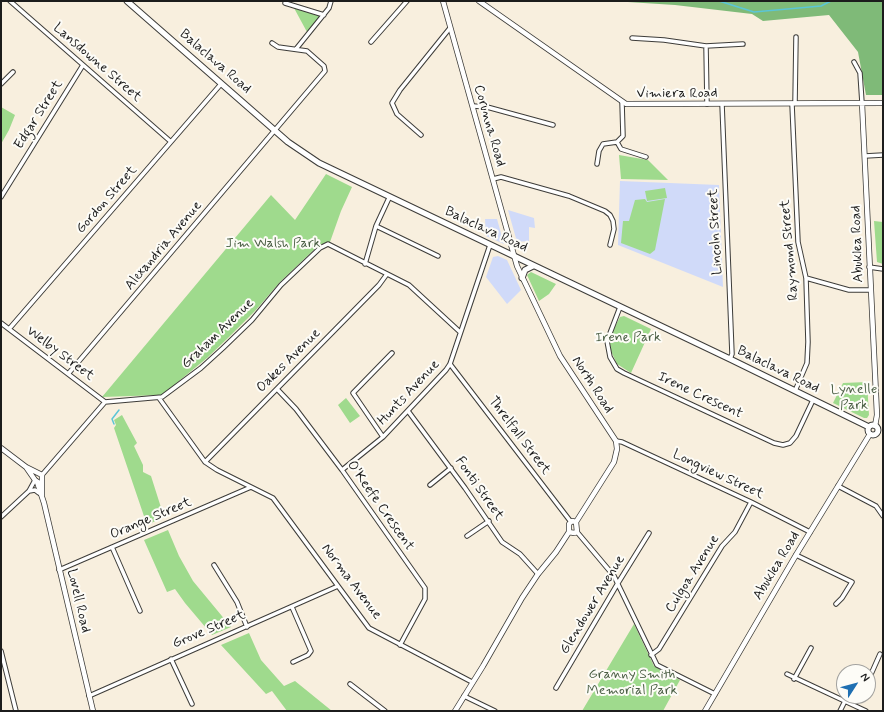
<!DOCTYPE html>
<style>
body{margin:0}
#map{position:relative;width:884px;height:712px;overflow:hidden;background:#f8efde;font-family:Mynerve,sans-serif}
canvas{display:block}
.frame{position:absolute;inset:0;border:2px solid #1c1c1c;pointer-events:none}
.north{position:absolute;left:836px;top:664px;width:40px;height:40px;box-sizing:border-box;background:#fdfcf7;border:1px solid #a3a29f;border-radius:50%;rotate:54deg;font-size:11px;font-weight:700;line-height:16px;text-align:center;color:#1c1c1c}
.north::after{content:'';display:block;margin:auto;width:14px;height:18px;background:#1f6fb2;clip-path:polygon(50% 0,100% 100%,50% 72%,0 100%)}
</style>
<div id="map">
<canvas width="884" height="712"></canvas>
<div class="frame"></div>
<div class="north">N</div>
</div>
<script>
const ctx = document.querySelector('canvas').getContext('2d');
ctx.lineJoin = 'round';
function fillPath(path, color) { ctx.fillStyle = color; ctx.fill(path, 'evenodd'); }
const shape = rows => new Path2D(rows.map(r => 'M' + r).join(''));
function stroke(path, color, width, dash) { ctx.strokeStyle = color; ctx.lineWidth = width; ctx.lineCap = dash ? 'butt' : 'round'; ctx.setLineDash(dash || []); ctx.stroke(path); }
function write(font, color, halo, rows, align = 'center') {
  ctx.font = font + ' Mynerve,sans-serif'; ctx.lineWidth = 4; ctx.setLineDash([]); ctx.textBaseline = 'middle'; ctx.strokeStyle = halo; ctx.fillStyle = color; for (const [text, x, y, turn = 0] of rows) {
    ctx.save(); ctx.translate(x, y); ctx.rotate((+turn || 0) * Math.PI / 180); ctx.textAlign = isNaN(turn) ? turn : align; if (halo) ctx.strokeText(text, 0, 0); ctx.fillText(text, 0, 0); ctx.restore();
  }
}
fillPath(shape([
 [620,181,719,185,723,287,618,245],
 [508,210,534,218,535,228,529,227,529,241,517,242],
 [485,219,497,219,504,244,486,236],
 [498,256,507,260,521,290,507,304,486,277,493,257]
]), '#d0daf9');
fillPath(shape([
 [294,8,320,16,307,32],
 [1,107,15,115,9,130,1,144],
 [619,155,648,160,668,180,621,179],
 [326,174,352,187,341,211,330,242,319,245,280,282,255,311,229,337,207,358,162,395,102,397,271,195,295,220],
 [665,188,667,198,647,201,645,191],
 [645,199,647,202,665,199,655,250,650,254,621,243,623,221,629,221,635,200],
 [874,221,883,222,883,264,877,262],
 [531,272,556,284,549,294,539,301,527,275],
 [624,316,651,329,631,373,617,364,611,351,610,343,612,332,620,317],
 [867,382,869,415,867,418,864,418,833,403,843,383],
 [346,398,360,416,350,423,338,405],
 [122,415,137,443,134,446,143,465,143,472,151,476,164,517,147,525,114,428,116,425,114,420],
 [168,530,179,556,193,581,231,627,212,635,185,603,175,589,167,592,144,540],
 [634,624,654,666,680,680,663,711,582,711],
 [249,633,261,660,284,686,295,681,332,711,287,711,272,691,266,694,221,645]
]), '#9fda8d');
fillPath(shape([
 [612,1,883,1,883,95,866,95,858,52,829,15,763,21,752,14,675,5]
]), '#7fba78');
stroke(shape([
 [719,1,754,12,821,6,831,1],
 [114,424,112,419,119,410]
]), '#5bc5d6', 1.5);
const minor = shape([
 [10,1,170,141],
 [285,3,324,15],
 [632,38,664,40,706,46,743,44],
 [371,42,407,1],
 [706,46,707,104],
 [296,49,329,8,331,1],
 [854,62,860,73,862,103],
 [1,84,13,72],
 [795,103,796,37],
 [722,104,732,354,730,359],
 [792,104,798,242,806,278,808,342,807,363,795,391],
 [473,106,487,107,553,125],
 [421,135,397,114,392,103,400,90,450,28],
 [617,142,621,149,646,157],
 [865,156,883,155],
 [597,164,599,151,603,144,617,142,623,136,622,102],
 [493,179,501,177,569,196,605,211,610,215,613,221,614,229,610,245],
 [1,197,83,65],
 [376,226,438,256],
 [365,264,376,226,389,198],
 [869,267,883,269],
 [806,278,849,290,870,290],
 [620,307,607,341,610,357,617,369,624,373,774,443,783,445,790,443,796,436,813,400],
 [1,323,105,402],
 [9,329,221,84],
 [450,364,571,522],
 [68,374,325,71,324,66,307,51,278,47,272,43],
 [277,389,296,409,342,470,425,588,425,599,400,645],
 [159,398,205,462,217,470,273,498,369,628,472,682],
 [105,402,162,397,201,368,223,348,252,320,281,285,320,248,328,244,409,285,460,332],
 [408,411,465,488,502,542,520,554,538,574],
 [383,437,353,393,392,353],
 [616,441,622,442,751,502,810,532],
 [205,462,379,285,387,274],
 [342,470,383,437,446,370,450,364,490,245],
 [42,475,105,402],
 [430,485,451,468],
 [838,486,876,506,883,516],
 [29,491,35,490,39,493],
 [1,517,29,491,35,480],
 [577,532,614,576,657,665,715,694],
 [467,536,489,521],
 [112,547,140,611],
 [796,555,852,582,842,598,836,604],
 [214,565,237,602,247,627],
 [59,570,251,487],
 [292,607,311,651,308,655,293,662],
 [1,651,16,711],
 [651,655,659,649,722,546,735,532,751,502],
 [171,659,192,704],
 [787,674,866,711],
 [794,679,811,648],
 [868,681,880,654],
 [350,684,385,711],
 [556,688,618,583,649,533],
 [89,696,338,586],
 [464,696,495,711],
 [853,704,858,696],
 [840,711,845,701]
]);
const tertiary = shape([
 [443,1,517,266,560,356,616,441,617,449,614,462,576,522],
 [479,1,626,104,883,103],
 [862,103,877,415,875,426],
 [1,448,26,467,42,475,42,496],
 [26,467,35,480,38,482],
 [37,482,44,503,93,711],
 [569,532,574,533,577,532,576,522],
 [569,532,569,524,572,521,576,522],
 [455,711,483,666,522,598,538,574,556,552,569,532],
 [705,711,796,555,870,434]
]);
const secondary = shape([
 [127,1,288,142,319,163,730,359,869,427],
 [522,278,525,270,533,266],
 '868 430a5 5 0 1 1 10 0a5 5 0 1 1-10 0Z'
]);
stroke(minor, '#3d3c39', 5.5);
stroke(tertiary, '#3d3c39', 6);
stroke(secondary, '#3d3c39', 7);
stroke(minor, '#fff', 3.5);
stroke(tertiary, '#fff', 4.5);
stroke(secondary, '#fff', 5);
write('14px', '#1c1c1c', '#fdfcf7', [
 ["Balaclava Road",215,62,41],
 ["Lansdowne Street",97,63,41],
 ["Vimiera Road",677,94],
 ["Edgar Street",39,115,-58],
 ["Corunna Road",489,126,74],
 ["Gordon Street",107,200,-49],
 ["Balaclava Road",486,230,25],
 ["Lincoln Street",716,232,-93],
 ["Abuklea Road",858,244,-92],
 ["Alexandria Avenue",164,246,-50],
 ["Raymond Street",790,250,-95],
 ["Graham Avenue",218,334,-44],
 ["Welby Street",60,354,37],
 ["Oakes Avenue",289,361,-45],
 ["Balaclava Road",778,370,26],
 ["North Road",592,385,57],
 ["Hunts Avenue",409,393,-47],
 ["Irene Crescent",700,396,25],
 ["Threlfall Street",519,436,53],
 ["Longview Street",718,475,25],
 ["Fonti Street",479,489,55],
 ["O'Keefe Crescent",380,506,55],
 ["Orange Street",151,519,-23],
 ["Abuklea Road",777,566,-59],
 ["Culgoa Avenue",693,574,-58],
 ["Norma Avenue",351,582,53],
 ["Lovell Road",78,601,77],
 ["Glendower Avenue",593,605,-59],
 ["Grove Street",209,630,-23]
]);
write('14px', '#4a5e44', '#fdfcf7', [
 ["Jim Walsh Park",273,244],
 ["Irene Park",628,338],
 ["Lynelle",854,390],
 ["Park",854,406],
 ["Granny Smith",632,675],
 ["Memorial Park",632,691]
]);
</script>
